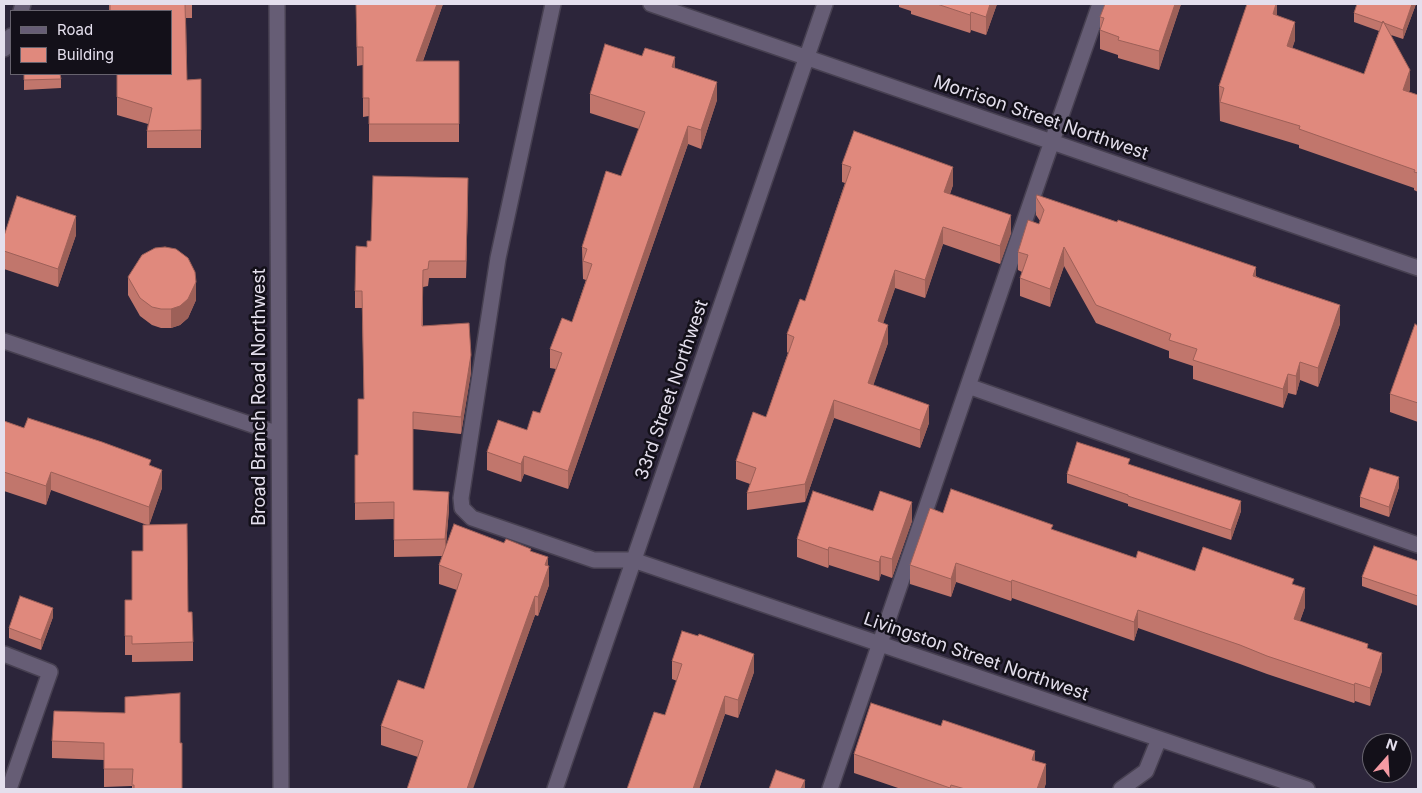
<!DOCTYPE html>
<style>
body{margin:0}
#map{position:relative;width:1422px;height:793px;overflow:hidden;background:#2c253a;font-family:Inter,sans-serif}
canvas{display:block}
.frame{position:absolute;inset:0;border:5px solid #e4dfed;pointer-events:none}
.legend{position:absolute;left:10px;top:10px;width:162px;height:65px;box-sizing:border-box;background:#131019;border:1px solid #67636e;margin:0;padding:6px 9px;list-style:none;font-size:15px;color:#e4dfed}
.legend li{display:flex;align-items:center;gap:10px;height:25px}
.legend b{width:25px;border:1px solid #67636e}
.north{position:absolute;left:1362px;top:733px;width:50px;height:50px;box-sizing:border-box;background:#131019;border:1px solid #67636e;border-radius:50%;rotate:19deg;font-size:14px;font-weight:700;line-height:20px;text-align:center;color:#e4dfed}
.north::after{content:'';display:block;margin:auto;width:18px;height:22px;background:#f49aa3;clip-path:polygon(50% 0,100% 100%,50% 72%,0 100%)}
</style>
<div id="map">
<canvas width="1422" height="793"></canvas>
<div class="frame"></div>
<ul class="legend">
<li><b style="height:6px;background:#665d75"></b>Road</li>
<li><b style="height:14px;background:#e0897d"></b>Building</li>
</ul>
<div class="north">N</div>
</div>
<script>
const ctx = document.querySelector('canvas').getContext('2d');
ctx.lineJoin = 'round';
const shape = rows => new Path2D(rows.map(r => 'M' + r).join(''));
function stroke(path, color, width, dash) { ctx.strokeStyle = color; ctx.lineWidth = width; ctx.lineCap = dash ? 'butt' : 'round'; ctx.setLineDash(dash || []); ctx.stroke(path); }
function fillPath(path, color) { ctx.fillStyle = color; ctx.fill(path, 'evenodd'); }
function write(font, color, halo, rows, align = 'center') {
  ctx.font = font + ' Inter,sans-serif'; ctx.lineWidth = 5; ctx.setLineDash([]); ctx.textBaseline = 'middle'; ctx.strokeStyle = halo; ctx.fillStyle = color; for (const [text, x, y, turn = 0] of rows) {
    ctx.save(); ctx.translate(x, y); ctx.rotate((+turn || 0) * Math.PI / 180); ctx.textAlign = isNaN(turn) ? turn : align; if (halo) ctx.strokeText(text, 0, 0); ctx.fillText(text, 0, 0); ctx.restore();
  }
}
const minor = shape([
 [277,4,281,789],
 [553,4,498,258,461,498,462,508,472,518,594,560,633,560,1307,789],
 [651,4,1418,268],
 [21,11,23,4],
 [4,49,9,43,11,36],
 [4,341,279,434],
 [968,386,1418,545],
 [4,654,50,672,9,789],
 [555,789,825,4],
 [830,789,1042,170,1100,4],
 [1121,789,1146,771,1159,739]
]);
stroke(minor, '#474051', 18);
stroke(minor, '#665d75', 15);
fillPath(shape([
 [109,4,192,4,192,18,186,18,187,80,201,79,201,148,147,148,147,131,148,124,117,115,117,74,171,11,109,11],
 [356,4,443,4,423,61,459,61,459,142,369,142,369,116,363,117,363,65,357,66],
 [899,4,997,4,986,35,971,30,970,33,911,14,911,11,899,7],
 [1181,4,1159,70,1118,58,1118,55,1100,49,1100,17],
 [1277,4,1277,15,1295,40,1292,48,1364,74,1379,31,1354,22,1354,13,1357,4,1416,4,1403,39,1391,35,1410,89,1409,92,1418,95,1418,192,1414,190,1414,188,1299,148,1299,145,1220,121,1219,86],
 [675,68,717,100,701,149,688,144,568,489,524,474,521,482,487,470,487,452,527,430,540,413,556,369,550,368,550,349,572,322,586,280,583,279,582,247,621,176,639,129,590,113,590,94],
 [24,74,61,79,61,88,24,90],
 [842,164,953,185,950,194,1011,233,1000,264,943,244,925,298,895,288,883,323,888,343,873,385,929,423,920,448,834,418,805,502,747,510,747,493,750,484,736,479,736,461,766,417,788,353,787,352,787,334,805,301,845,183,842,182],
 [468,195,466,278,429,278,428,286,423,287,423,326,471,372,461,434,413,429,413,490,449,509,446,545,504,543,531,551,548,566,549,585,538,616,535,615,489,744,418,757,381,745,381,726,424,689,457,590,439,584,439,565,442,556,394,557,394,519,355,520,355,455,358,455,364,399,362,308,355,308,355,291,367,247,371,241],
 [1036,197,1256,276,1340,324,1318,387,1300,380,1296,395,1288,393,1283,408,1193,379,1193,366,1169,358,1169,351,1096,323,1064,266,1050,307,1020,296,1020,278,1022,272,1018,270,1018,252,1039,224,1040,221,1036,215],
 [76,235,58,287,4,269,4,236],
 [128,277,196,300,188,318,180,325,171,328,161,328,152,325,140,316,128,295],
 [1418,326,1418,422,1390,412,1390,394],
 [4,421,24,428,151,466,162,488,149,525,188,612,193,642,193,661,132,662,132,655,125,655,125,600,132,600,143,551,143,525,147,525,51,490,46,505,4,491],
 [1130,465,1241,511,1231,540,1128,506,1128,504,1067,483,1067,474],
 [1399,487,1389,517,1360,507,1360,497],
 [873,511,912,521,892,578,881,574,879,581,829,565,828,568,797,557,797,539],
 [943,513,1053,530,1136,558,1195,571,1294,585,1305,607,1300,621,1368,648,1382,671,1370,706,1355,701,1354,703,1267,674,1240,664,1138,628,1134,641,1012,598,1011,601,956,582,951,597,910,584,910,565],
 [1418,561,1418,606,1362,586,1362,577],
 [53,617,41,650,9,638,9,628],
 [672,661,754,672,738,718,725,714,699,789,627,789,665,715,677,681,672,679],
 [52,741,180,743,182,789,132,789,132,786,104,787,104,760,52,758],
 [854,754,1035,761,1046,783,1044,789,901,789,854,773]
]), '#c1766c');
fillPath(shape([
 [437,4,443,4,416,80,416,61],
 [990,4,997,4,986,35,986,17],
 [1175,4,1181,4,1159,70,1159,51],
 [1276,4,1277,4,1277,20,1273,14],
 [1412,4,1416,4,1403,39,1403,30],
 [971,12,971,30,970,33,970,15],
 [1295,22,1295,40,1287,65,1287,46],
 [675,57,675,76,672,67],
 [1410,70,1410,89,1403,108,1403,90],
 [717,82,717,100,701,149,701,130],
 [688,126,688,144,568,489,568,471],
 [953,167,953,185,944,210,944,192],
 [468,178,468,195,466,278,466,261],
 [1011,215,1011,233,1000,264,1000,246],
 [76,216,76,235,58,287,58,269],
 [943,227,943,244,925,298,925,280],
 [1064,247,1064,266,1050,307,1050,289],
 [1256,267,1256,286,1253,276],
 [895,270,895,288,878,339,878,321],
 [196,282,196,300,188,318,180,325,171,328,171,309],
 [1340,305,1340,324,1318,387,1318,368],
 [888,325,888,343,868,401,868,383],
 [471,355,471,372,461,434,461,417],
 [1300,362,1300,380,1296,395,1296,376],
 [1288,374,1288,393,1283,408,1283,389],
 [834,400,834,418,805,502,805,484],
 [929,405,929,423,920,448,920,430],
 [524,456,524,474,521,482,521,464],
 [162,470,162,488,149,526,149,507],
 [51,472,51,490,46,505,46,486],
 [1399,477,1399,487,1389,517,1389,507],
 [449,492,449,509,445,556,445,539],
 [1241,501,1241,511,1231,540,1231,530],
 [912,502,912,521,892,578,892,559],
 [829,547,829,565,828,568,828,550],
 [881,556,881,574,879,581,879,562],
 [548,557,548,570,549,566,549,585,538,616,538,597,545,565],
 [956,563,956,582,951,597,951,579],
 [1012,580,1012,598,1011,601,1011,582],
 [1305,588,1305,607,1294,637,1294,619],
 [535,596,535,615,489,744,473,789,467,789,489,725],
 [53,608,53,617,41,650,41,640],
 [1138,610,1138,628,1134,641,1134,622],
 [1382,653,1382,671,1370,706,1370,688],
 [754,654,754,672,738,718,738,700],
 [1355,683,1355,701,1354,703,1354,685],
 [725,696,725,714,699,789,693,789],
 [1035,751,1035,770,1032,760],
 [1046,764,1046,783,1044,789,1037,789],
 [805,780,805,789,801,789]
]), '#9d6058');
const building = shape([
 [110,4,185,4,187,80,201,79,201,130,147,131,152,108,117,97,117,74,171,74,171,11,110,11,110,4],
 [356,4,437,4,416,61,459,61,459,124,369,124,369,98,363,98,363,47,357,47,356,4],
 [937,4,990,4,986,17,971,12,970,15,937,4],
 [1105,4,1175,4,1159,51,1118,40,1119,37,1100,30,1104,18,1100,17,1105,4],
 [1247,4,1276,4,1273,14,1295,22,1287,46,1364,74,1383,21,1410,70,1403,90,1418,95,1418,173,1414,172,1415,170,1299,129,1300,126,1220,102,1224,88,1219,86,1247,4],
 [1357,4,1412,4,1403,30,1384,23,1383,21,1383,23,1354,13,1357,4],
 [605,44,642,56,645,48,675,57,672,67,717,82,701,130,688,126,568,471,524,456,521,464,487,452,498,420,527,430,533,411,540,413,562,353,550,349,562,318,572,322,592,264,583,261,587,249,582,247,606,171,621,176,645,112,590,94,605,44],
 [24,74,60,74,61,79,24,80,24,74],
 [854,131,953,167,944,192,1011,215,1000,246,943,227,925,280,895,270,878,321,888,325,868,383,929,405,920,430,834,400,805,484,747,493,756,468,736,461,753,412,766,417,794,337,787,334,800,299,805,301,851,167,842,164,854,131],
 [373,176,468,178,466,261,429,261,428,269,423,270,422,326,469,323,471,355,461,417,413,412,413,490,449,492,445,539,394,540,394,502,355,503,355,455,358,455,358,399,364,399,362,291,355,291,356,246,367,247,367,241,371,241,373,176],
 [1037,195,1117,222,1118,220,1256,267,1253,276,1340,305,1318,368,1300,362,1296,376,1288,374,1283,389,1193,360,1197,349,1169,340,1171,334,1096,305,1064,247,1050,289,1020,278,1028,255,1018,252,1028,220,1039,224,1044,210,1036,197,1037,195],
 [17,196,76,216,58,269,4,251,4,236,17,196],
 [165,247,176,249,188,258,195,272,196,282,188,299,180,306,171,309,161,309,152,307,140,298,128,277,142,255,155,248,165,247],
 [1415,324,1418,326,1418,403,1390,394,1415,324],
 [28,418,102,442,151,460,149,465,162,470,149,507,51,472,46,486,4,472,4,421,24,428,28,418],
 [1077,442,1130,459,1128,464,1241,501,1231,530,1128,496,1128,495,1067,474,1077,442],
 [1370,468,1399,477,1389,507,1360,497,1370,468],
 [951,489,1053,525,1051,529,1136,558,1138,551,1195,571,1203,547,1294,579,1292,584,1305,588,1294,619,1368,644,1367,648,1382,653,1370,688,1355,683,1354,685,1267,656,1240,645,1138,610,1134,622,1012,580,1011,582,956,563,951,579,910,565,930,508,943,513,951,489],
 [813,491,873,511,880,491,912,502,892,559,881,556,879,562,829,547,828,550,797,539,813,491],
 [187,524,188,612,192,612,193,642,132,644,132,636,125,636,125,600,132,600,132,551,143,551,143,525,187,524],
 [454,524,504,543,506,539,531,549,530,551,548,557,545,565,549,566,538,597,535,596,489,725,467,789,407,789,423,741,381,726,398,680,424,689,462,574,439,565,454,524],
 [1374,546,1418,561,1418,596,1362,577,1374,546],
 [20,596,53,608,41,640,9,628,20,596],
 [682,631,698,636,699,634,754,654,738,700,725,696,693,789,627,789,654,712,665,715,682,664,672,661,682,631],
 [180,693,180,743,182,743,182,789,134,789,134,785,132,785,133,769,104,769,104,743,52,741,54,711,125,713,125,697,180,693],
 [871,703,941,726,943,720,1035,751,1032,760,1046,764,1037,789,965,789,951,785,950,788,854,754,871,703],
 [776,770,805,780,801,789,769,789,776,770]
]);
fillPath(building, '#e0897d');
stroke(building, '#9d6058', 1);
write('18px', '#e4dfed', '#131019', [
 ["Morrison Street Northwest",1041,118,19],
 ["33rd Street Northwest",672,390,-71],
 ["Broad Branch Road Northwest",260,397,-90],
 ["Livingston Street Northwest",976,657,19]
]);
</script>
